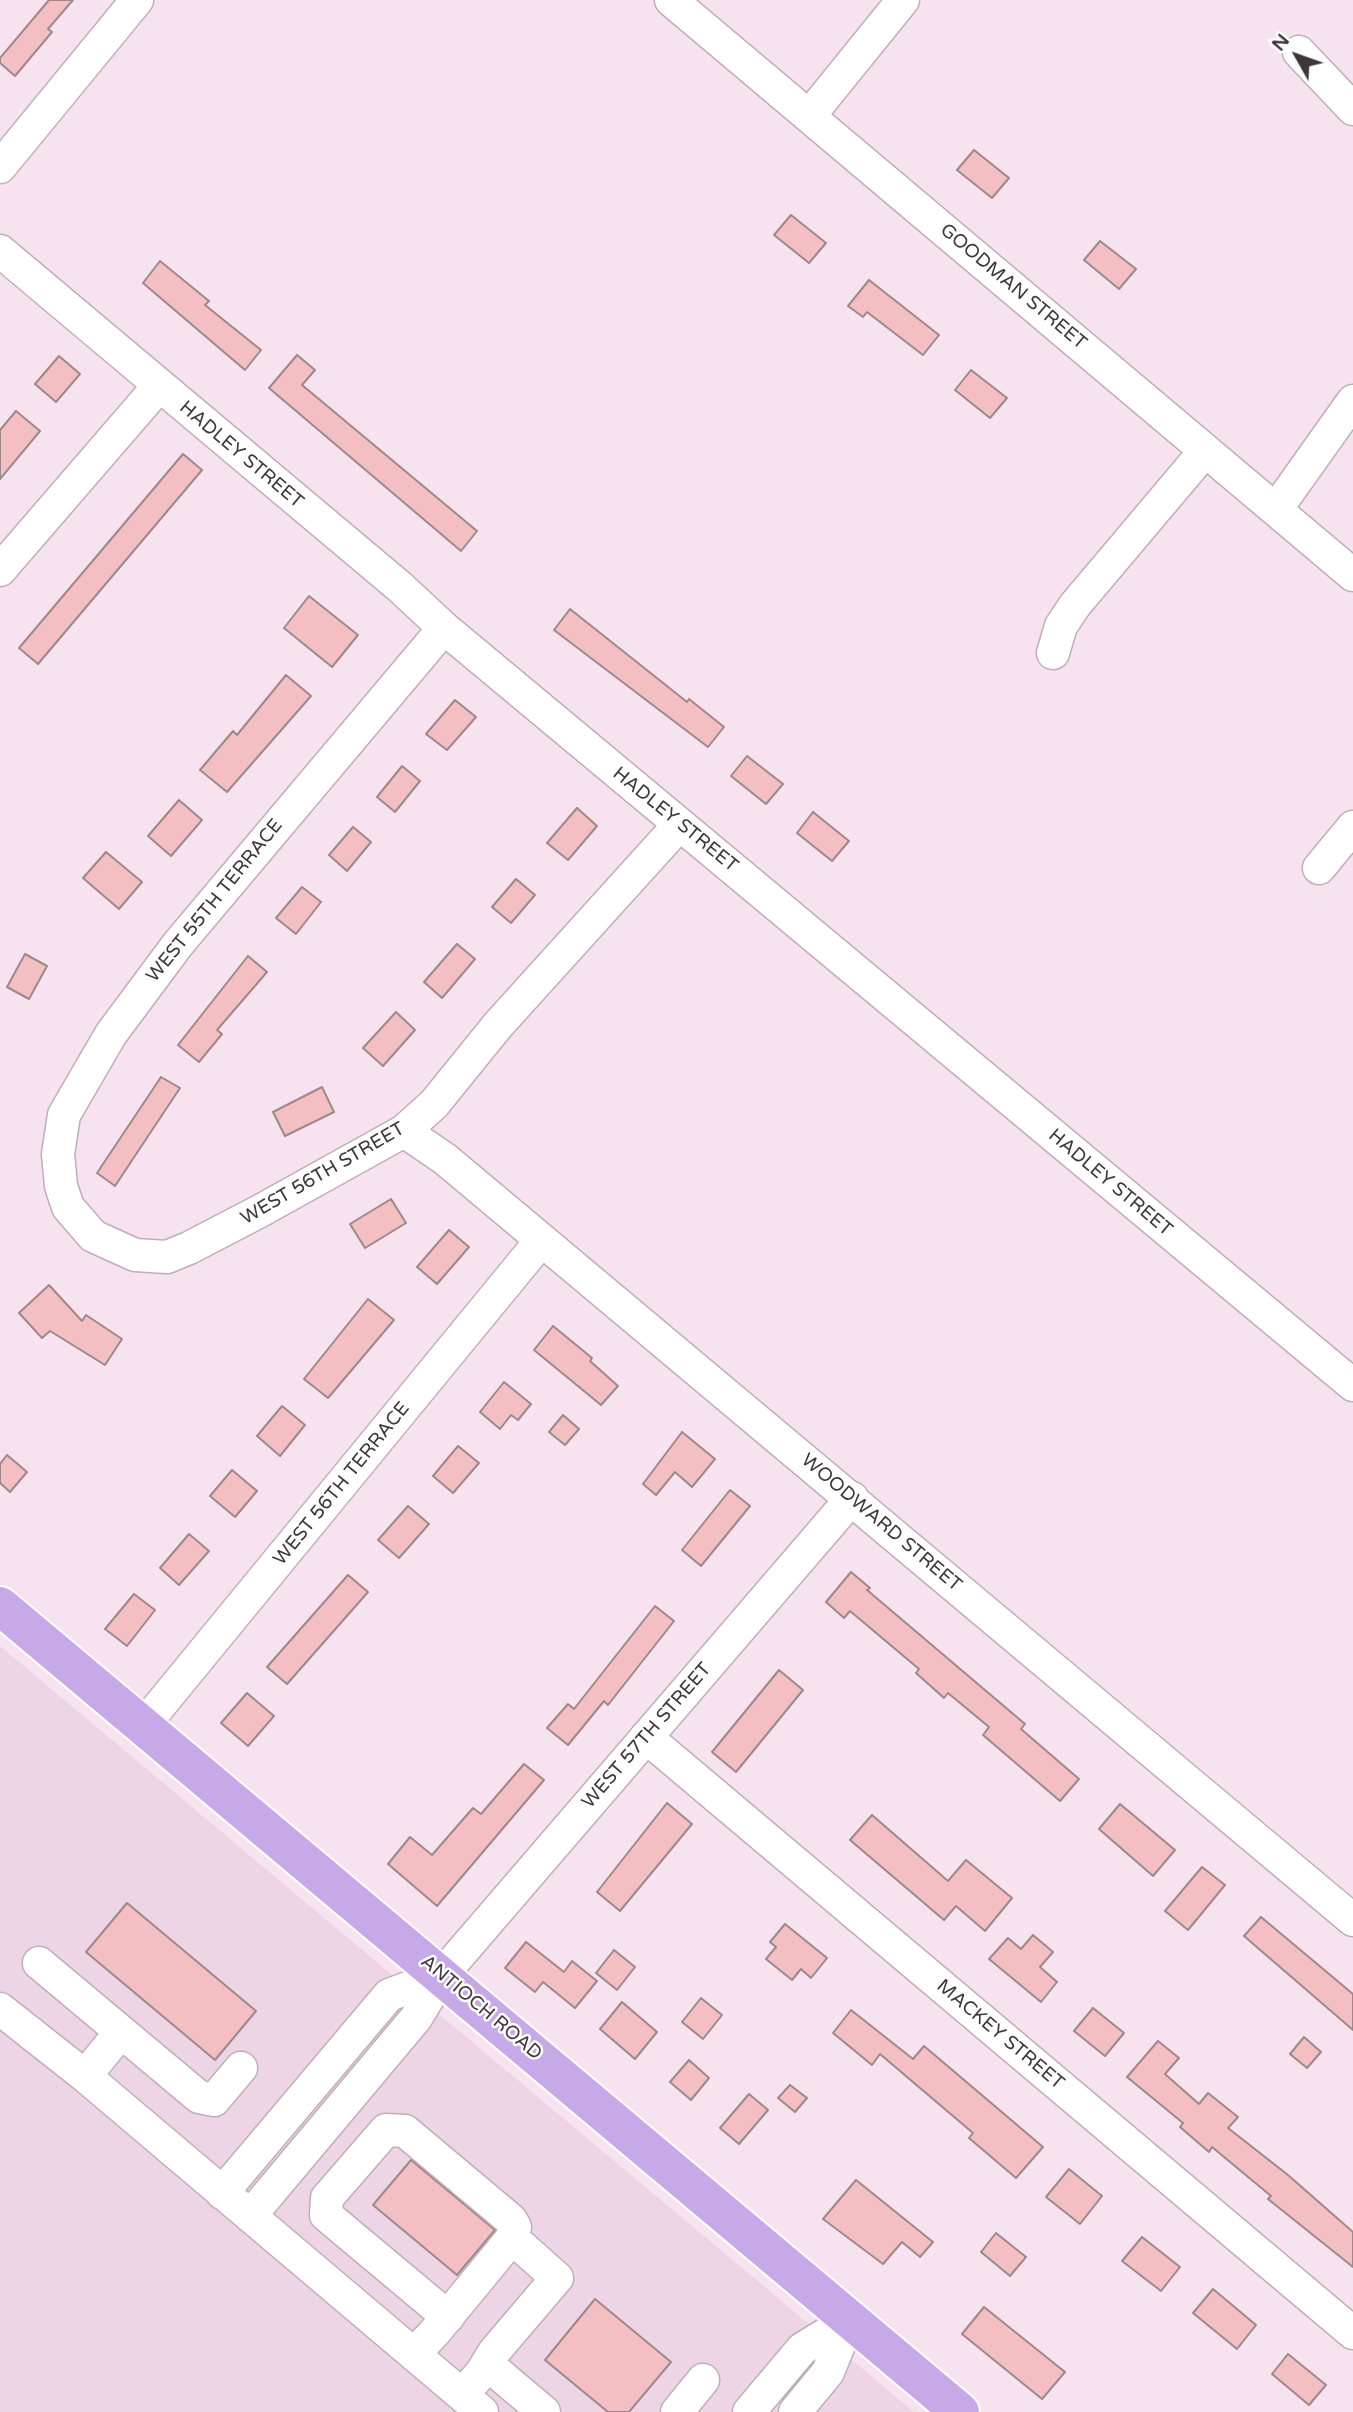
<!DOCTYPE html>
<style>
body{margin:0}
#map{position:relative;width:1353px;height:2412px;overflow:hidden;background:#f6e3ef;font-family:"Varela Round",sans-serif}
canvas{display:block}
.north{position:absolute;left:1262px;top:21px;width:70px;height:70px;-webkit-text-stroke:5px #fff;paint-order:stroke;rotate:310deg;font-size:19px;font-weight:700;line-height:28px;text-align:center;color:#3d363a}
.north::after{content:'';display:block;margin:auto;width:24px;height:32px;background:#3d363a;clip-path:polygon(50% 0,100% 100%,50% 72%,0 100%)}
</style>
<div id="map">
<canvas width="1353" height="2412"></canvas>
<div class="north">N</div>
</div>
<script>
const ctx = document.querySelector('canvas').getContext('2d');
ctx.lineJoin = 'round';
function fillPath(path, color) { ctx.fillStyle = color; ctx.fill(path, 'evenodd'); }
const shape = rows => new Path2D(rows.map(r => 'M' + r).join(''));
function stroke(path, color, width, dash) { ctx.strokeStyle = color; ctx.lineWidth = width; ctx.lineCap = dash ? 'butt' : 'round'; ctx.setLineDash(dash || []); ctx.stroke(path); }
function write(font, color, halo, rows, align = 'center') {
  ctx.font = font + ' "Varela Round",sans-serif'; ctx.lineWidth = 5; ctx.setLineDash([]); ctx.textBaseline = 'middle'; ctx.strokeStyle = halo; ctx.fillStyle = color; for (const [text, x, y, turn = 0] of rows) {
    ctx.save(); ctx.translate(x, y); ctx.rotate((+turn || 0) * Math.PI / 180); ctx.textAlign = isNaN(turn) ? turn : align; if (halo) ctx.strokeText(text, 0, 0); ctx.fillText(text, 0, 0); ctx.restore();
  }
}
fillPath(shape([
 [0,1646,379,1964,914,2412,0,2412]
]), '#eed5e5');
const building = shape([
 [49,0,73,0,48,29,52,32,15,76,0,63,0,58,49,0],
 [974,150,1009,178,992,198,957,170,974,150],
 [791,215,826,243,809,263,774,235,791,215],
 [1100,241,1136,269,1119,289,1084,260,1100,241],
 [160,261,209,301,205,305,261,350,245,370,143,283,160,261],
 [869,280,939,335,923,355,867,312,863,317,848,306,869,280],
 [297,355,315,370,302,385,477,531,461,551,269,388,297,355],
 [59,356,80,374,56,402,35,384,59,356],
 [971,370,1007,398,990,418,955,390,971,370],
 [16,411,40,431,0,479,0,430,16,411],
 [183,454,202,470,38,664,19,648,183,454],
 [309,596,358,635,332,667,284,628,309,596],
 [570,609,687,702,689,699,724,727,708,747,554,630,570,609],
 [286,675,311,696,227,792,200,770,233,731,237,735,286,675],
 [455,700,476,717,447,750,426,734,455,700],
 [747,756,783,784,766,804,731,776,747,756],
 [402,766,420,781,395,812,377,797,402,766],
 [179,800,202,820,171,856,148,836,179,800],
 [577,808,597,826,568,860,547,843,577,808],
 [813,812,849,841,832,861,797,833,813,812],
 [353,827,371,842,347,871,329,855,353,827],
 [106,852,142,882,119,909,83,878,106,852],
 [516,879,535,895,511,923,492,907,516,879],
 [302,887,321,902,296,934,276,918,302,887],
 [457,944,475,959,442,998,424,982,457,944],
 [25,954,47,966,29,999,7,987,25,954],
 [248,956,267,972,217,1030,222,1034,199,1062,178,1045,248,956],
 [396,1012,415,1030,383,1066,363,1048,396,1012],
 [161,1077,180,1088,115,1186,97,1173,161,1077],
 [322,1087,334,1112,285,1136,273,1112,322,1087],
 [391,1199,406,1223,365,1248,350,1224,391,1199],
 [449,1230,469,1247,437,1284,417,1267,449,1230],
 [49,1285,82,1321,86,1315,122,1339,105,1365,50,1331,42,1338,19,1313,49,1285],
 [368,1299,394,1320,328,1398,304,1379,368,1299],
 [553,1326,592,1358,590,1361,618,1386,601,1405,534,1350,553,1326],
 [504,1382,531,1404,518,1420,511,1415,500,1429,480,1412,504,1382],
 [282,1406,305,1425,280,1456,257,1436,282,1406],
 [563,1415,579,1429,565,1445,549,1432,563,1415],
 [682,1432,715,1459,692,1487,675,1472,656,1495,643,1484,682,1432],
 [458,1446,479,1463,453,1493,433,1476,458,1446],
 [7,1455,27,1472,10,1492,0,1483,0,1464,7,1455],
 [232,1470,257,1491,235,1517,210,1496,232,1470],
 [730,1490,750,1506,701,1566,682,1550,730,1490],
 [408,1506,429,1524,399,1558,378,1540,408,1506],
 [189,1534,209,1551,179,1585,160,1568,189,1534],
 [851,1572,870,1588,867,1590,1025,1724,1021,1729,1079,1779,1060,1801,983,1735,989,1727,948,1693,944,1698,916,1673,919,1669,850,1611,844,1618,826,1602,851,1572],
 [348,1575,368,1592,287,1684,267,1667,348,1575],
 [134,1594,155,1610,127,1646,105,1629,134,1594],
 [655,1606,674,1621,608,1705,604,1701,568,1745,547,1728,568,1704,574,1709,655,1606],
 [779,1670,803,1690,736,1772,712,1752,779,1670],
 [247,1693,274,1716,248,1746,221,1723,247,1693],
 [524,1764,544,1780,437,1906,388,1864,410,1837,432,1855,473,1808,481,1814,524,1764],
 [667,1803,692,1824,620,1911,597,1892,667,1803],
 [1120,1804,1175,1850,1153,1876,1099,1829,1120,1804],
 [872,1815,948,1881,966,1860,1012,1898,985,1931,956,1906,944,1920,850,1840,872,1815],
 [1202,1867,1225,1885,1188,1930,1165,1911,1202,1867],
 [127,1903,256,2011,215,2060,86,1952,127,1903],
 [1261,1917,1353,1994,1353,2030,1244,1936,1261,1917],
 [785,1924,827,1958,811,1978,801,1969,792,1980,766,1959,776,1947,770,1942,785,1924],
 [1033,1935,1053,1952,1040,1967,1057,1982,1041,2002,989,1959,1008,1938,1021,1949,1033,1935],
 [526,1942,564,1972,572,1961,597,1981,575,2008,543,1982,535,1992,505,1968,526,1942],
 [614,1950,635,1967,617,1990,596,1973,614,1950],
 [701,1998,722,2015,703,2039,682,2022,701,1998],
 [622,2002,657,2032,635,2059,600,2029,622,2002],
 [1093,2008,1124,2033,1105,2056,1074,2031,1093,2008],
 [851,2010,913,2059,924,2046,1043,2147,1016,2178,969,2138,973,2133,880,2054,872,2065,833,2033,851,2010],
 [1304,2037,1321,2052,1307,2068,1290,2054,1304,2037],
 [1158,2041,1179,2058,1165,2074,1199,2104,1208,2093,1238,2117,1228,2128,1288,2175,1353,2232,1353,2267,1268,2199,1271,2196,1212,2147,1209,2152,1180,2127,1183,2123,1127,2077,1158,2041],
 [689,2060,709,2078,691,2100,670,2082,689,2060],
 [790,2085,807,2098,795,2112,778,2098,790,2085],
 [749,2094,768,2110,739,2144,720,2128,749,2094],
 [411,2160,495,2230,457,2275,373,2205,411,2160],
 [1069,2169,1102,2196,1080,2224,1046,2197,1069,2169],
 [856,2180,933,2242,920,2257,902,2242,883,2264,823,2219,856,2180],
 [996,2233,1026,2257,1010,2276,981,2252,996,2233],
 [1142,2237,1180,2267,1161,2291,1122,2261,1142,2237],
 [1213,2289,1256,2325,1237,2349,1193,2313,1213,2289],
 [595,2299,671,2362,629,2412,608,2412,545,2360,595,2299],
 [984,2307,1065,2372,1042,2399,962,2334,984,2307],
 [1288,2354,1326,2385,1309,2405,1272,2374,1288,2354]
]);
fillPath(building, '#f4bfc3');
stroke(building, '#9d888a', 2);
const minor = shape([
 [671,0,1353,575],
 [1299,52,1353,109],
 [810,115,903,0],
 [0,167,137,0],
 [0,251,400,587,444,628,1353,1385],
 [1277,508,1353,401],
 [0,570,158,387],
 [444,628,178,944,111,1034,64,1115,58,1154,61,1186,68,1207,93,1236,135,1255,167,1257,189,1248,260,1211,404,1131,434,1104,498,1025,679,825],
 [1053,653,1061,626,1075,605,1205,451],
 [1319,868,1353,827],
 [404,1131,445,1159,1353,1920],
 [143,1726,540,1242],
 [646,1737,1353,2333],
 [39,1963,199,2097,214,2100,241,2068],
 [0,2009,85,2076,482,2412],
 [85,2076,121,2032],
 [222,2193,389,1995,442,1975],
 [250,2216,416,2018,442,1975,852,1498],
 [414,2354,434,2333,512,2238,515,2227,511,2220,405,2131,386,2130,327,2198,326,2215,448,2317],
 [487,2364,544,2412],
 [462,2395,482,2372,494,2352,557,2278,512,2238],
 [677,2412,703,2380],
 [749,2412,802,2349,849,2320],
 [795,2412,828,2372,849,2320]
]);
const major = shape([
 [0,1606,960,2412]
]);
stroke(minor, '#bfaeb9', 35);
stroke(major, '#fff', 42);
stroke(minor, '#fff', 32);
stroke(major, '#c7a9e7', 38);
write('19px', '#3d363a', '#fff', [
 ["GOODMAN STREET",1013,287,40],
 ["HADLEY STREET",241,455,40],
 ["HADLEY STREET",675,820,39],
 ["WEST 55TH TERRACE",215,901,-51],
 ["WEST 56TH STREET",323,1174,-30],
 ["HADLEY STREET",1110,1183,40],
 ["WEST 56TH TERRACE",342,1484,-51],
 ["WOODWARD STREET",881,1523,40],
 ["WEST 57TH STREET",647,1736,-49],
 ["ANTIOCH ROAD",481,2008,40],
 ["MACKEY STREET",1000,2035,40]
]);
</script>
